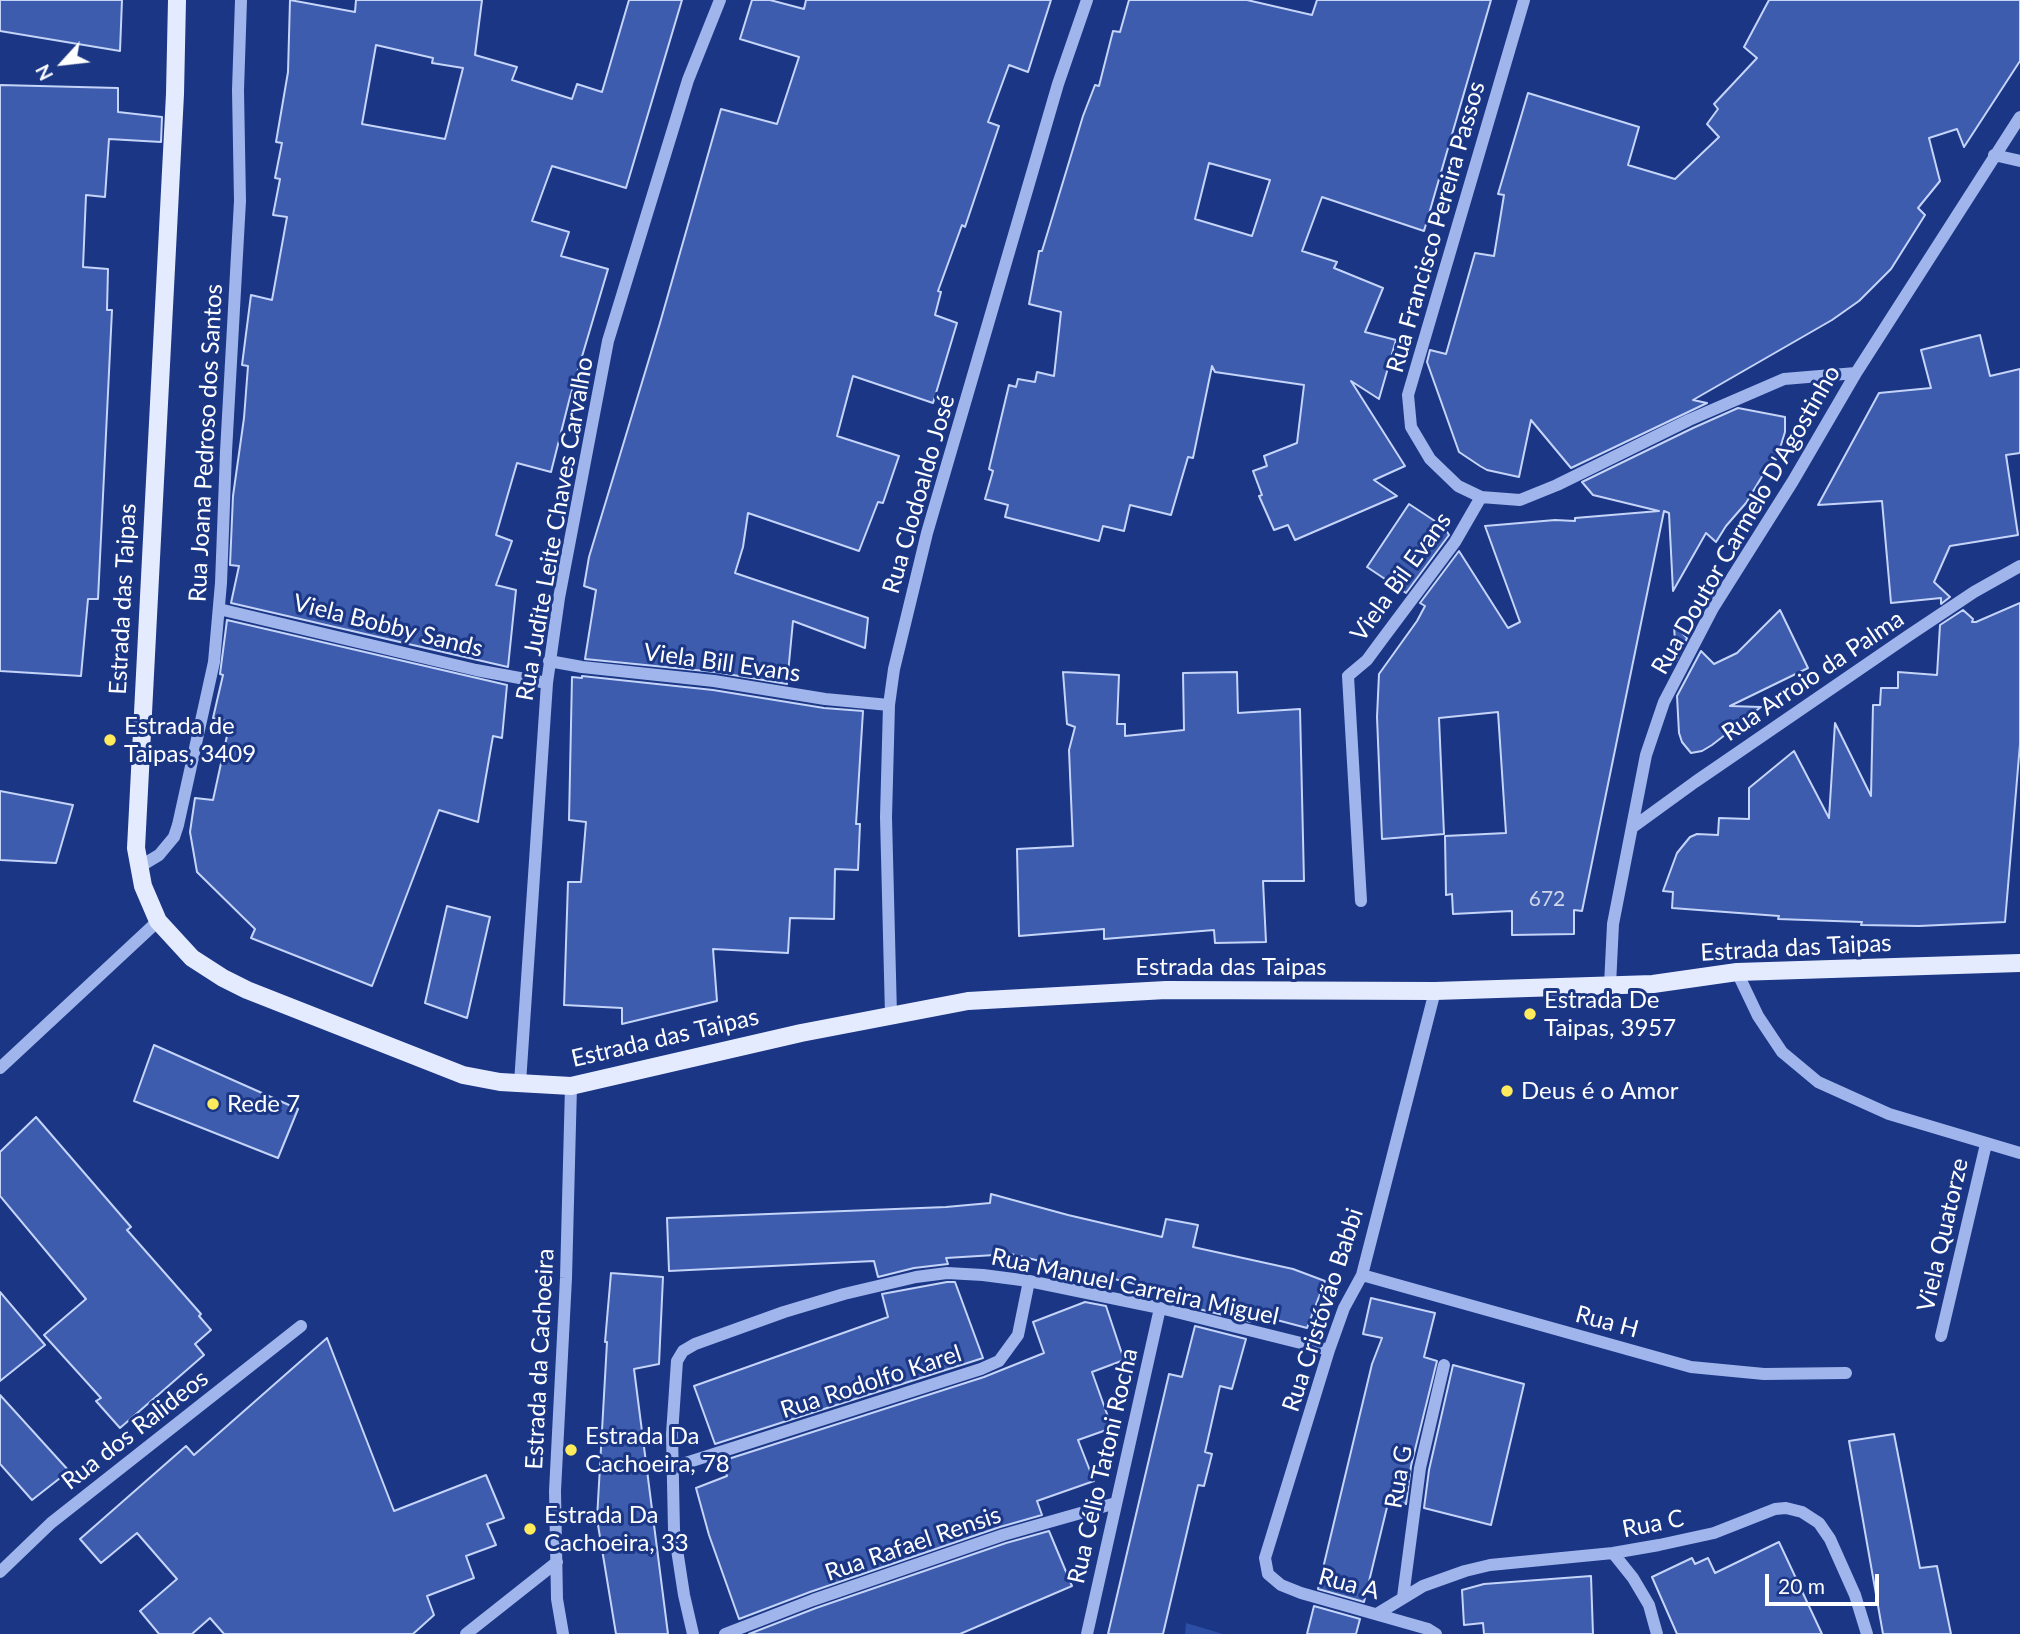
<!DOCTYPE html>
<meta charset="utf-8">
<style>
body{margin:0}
#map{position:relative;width:2020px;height:1634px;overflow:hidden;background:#1a3685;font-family:Lato,sans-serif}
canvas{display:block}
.north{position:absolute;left:28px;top:28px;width:70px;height:70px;-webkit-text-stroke:5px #1a3685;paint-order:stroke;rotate:243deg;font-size:19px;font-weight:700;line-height:28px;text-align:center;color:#fff}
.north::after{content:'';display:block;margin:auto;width:24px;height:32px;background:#fff;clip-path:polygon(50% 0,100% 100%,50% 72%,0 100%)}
.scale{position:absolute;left:1765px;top:1574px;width:114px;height:32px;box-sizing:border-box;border:4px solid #fff;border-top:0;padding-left:9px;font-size:21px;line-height:24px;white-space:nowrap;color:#fff;-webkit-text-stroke:5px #1a3685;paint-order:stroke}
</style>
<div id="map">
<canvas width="2020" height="1634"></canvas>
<div class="north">N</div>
<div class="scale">20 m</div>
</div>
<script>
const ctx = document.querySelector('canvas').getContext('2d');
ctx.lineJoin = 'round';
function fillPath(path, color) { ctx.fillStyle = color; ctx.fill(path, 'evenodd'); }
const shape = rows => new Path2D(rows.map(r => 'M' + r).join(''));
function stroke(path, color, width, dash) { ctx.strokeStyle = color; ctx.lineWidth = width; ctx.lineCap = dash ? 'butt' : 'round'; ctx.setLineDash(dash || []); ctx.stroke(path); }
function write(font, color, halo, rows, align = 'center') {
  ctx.font = font + ' Lato,sans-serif'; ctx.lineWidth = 6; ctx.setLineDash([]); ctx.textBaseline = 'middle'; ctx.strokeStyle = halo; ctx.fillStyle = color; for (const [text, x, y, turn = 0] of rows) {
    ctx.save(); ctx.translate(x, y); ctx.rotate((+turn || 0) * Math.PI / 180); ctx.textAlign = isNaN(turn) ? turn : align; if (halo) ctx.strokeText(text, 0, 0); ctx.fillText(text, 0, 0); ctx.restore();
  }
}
fillPath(shape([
 [1186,1623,1223,1634,1185,1634]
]), '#2c4ea4');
const building = shape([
 [0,0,122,0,120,51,0,31,0,0],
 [290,0,355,12,356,0,482,0,475,55,517,67,512,80,572,99,577,84,602,92,629,0,682,0,626,188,552,166,532,221,569,232,561,256,608,269,570,397,551,472,517,463,496,535,512,541,496,585,516,590,508,667,231,603,239,566,230,565,233,496,244,418,248,366,242,365,251,295,272,300,287,217,273,215,280,179,275,178,282,143,276,142,288,72,290,0],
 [376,45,433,58,432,63,463,68,445,139,362,124,376,45],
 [752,0,770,0,804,9,806,0,1051,0,1028,72,1009,65,988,122,999,126,965,227,962,225,938,291,941,292,935,315,957,323,933,403,853,376,837,436,899,456,883,503,878,502,859,551,748,513,743,547,735,573,868,618,865,648,793,621,787,684,715,672,585,659,596,590,584,586,589,557,660,323,721,109,777,124,799,57,740,39,752,0],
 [1129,0,1247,0,1312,15,1317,0,1491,0,1424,231,1322,197,1302,251,1337,262,1334,268,1383,288,1365,332,1396,340,1379,399,1351,381,1405,466,1374,480,1397,496,1295,540,1288,525,1274,530,1259,496,1262,495,1253,471,1267,466,1264,456,1297,443,1304,385,1215,372,1212,366,1193,458,1188,457,1171,515,1130,505,1124,531,1103,526,1099,541,1005,517,1008,505,985,499,993,471,989,469,1009,385,1016,387,1018,379,1035,382,1037,372,1054,376,1061,312,1029,304,1039,251,1042,251,1083,116,1095,85,1099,86,1113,31,1120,32,1129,0],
 [1209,163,1270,180,1252,236,1195,219,1209,163],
 [1769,0,2020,0,2020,61,1964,147,1957,129,1929,138,1940,181,1918,208,1925,215,1891,269,1859,301,1832,320,1693,400,1707,403,1571,468,1531,420,1519,477,1487,470,1480,466,1459,452,1427,362,1430,350,1446,354,1475,253,1494,256,1504,195,1498,194,1528,93,1639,127,1628,165,1675,179,1719,137,1707,124,1718,109,1714,104,1757,58,1744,47,1769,0],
 [0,85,118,88,118,112,162,117,161,142,109,139,105,197,86,195,83,267,108,269,107,310,112,310,98,599,88,599,81,676,0,671,0,85],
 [1980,335,1990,376,2020,369,2020,453,2006,455,2018,535,1950,546,1934,582,1950,597,1941,604,1941,598,1891,603,1882,501,1818,505,1879,393,1931,388,1921,350,1980,335],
 [1738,408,1785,417,1785,432,1781,445,1746,503,1726,526,1716,542,1706,533,1673,591,1669,513,1664,511,1582,911,1574,910,1574,934,1512,935,1512,911,1453,914,1452,894,1446,895,1445,836,1506,833,1498,712,1439,718,1444,834,1382,839,1377,717,1379,674,1417,621,1425,606,1420,603,1459,551,1508,628,1520,622,1485,526,1555,520,1575,521,1575,518,1659,511,1593,495,1582,482,1693,428,1738,408],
 [1409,504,1444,527,1449,535,1406,593,1367,567,1409,504],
 [2020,603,2020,744,2005,922,1919,926,1861,925,1862,922,1778,919,1779,916,1672,908,1673,892,1663,891,1677,853,1690,837,1697,834,1718,835,1719,818,1749,819,1749,788,1794,751,1829,818,1835,723,1871,796,1873,705,1880,705,1881,688,1898,688,1898,672,1937,675,1940,625,1963,610,1973,619,1972,622,1976,622,2020,603],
 [1780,610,1808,668,1730,706,1761,707,1712,745,1702,751,1691,753,1682,742,1679,733,1677,696,1701,651,1714,664,1737,653,1780,610],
 [227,620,507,685,502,738,493,736,478,822,439,810,372,986,251,938,255,929,197,872,190,832,195,798,213,800,230,722,213,718,223,675,220,674,227,620],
 [1674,625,1687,638,1676,661,1674,625],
 [1063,672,1119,675,1117,724,1125,724,1125,736,1184,730,1183,673,1237,672,1238,713,1300,709,1304,881,1263,881,1266,942,1215,943,1214,930,1104,939,1104,929,1019,936,1017,849,1073,846,1069,750,1075,727,1067,724,1063,672],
 [582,676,713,690,824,708,863,711,856,824,860,824,858,870,835,869,834,919,790,918,788,953,713,949,717,1001,622,1024,622,1008,564,1005,568,882,581,882,586,822,569,820,572,677,582,678,582,676],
 [0,791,73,805,56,863,0,860,0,791],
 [447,906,490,917,467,1018,425,1003,447,906],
 [154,1045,298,1109,278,1158,134,1101,154,1045],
 [36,1117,131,1227,127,1230,201,1314,199,1316,211,1330,195,1344,204,1355,120,1428,96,1401,101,1398,44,1335,86,1299,0,1196,0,1152,36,1117],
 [991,1194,1068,1215,1162,1237,1166,1219,1198,1225,1193,1247,1293,1269,1325,1281,1307,1328,1254,1314,1251,1322,1199,1309,1201,1300,1011,1254,946,1258,948,1264,914,1268,878,1277,874,1261,669,1271,667,1218,946,1207,990,1203,991,1194],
 [611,1273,663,1277,659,1364,634,1369,668,1634,616,1634,597,1519,607,1342,605,1342,611,1273],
 [947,1282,955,1282,983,1358,715,1444,694,1386,888,1317,882,1294,947,1282],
 [0,1292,45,1345,0,1381,0,1292],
 [1371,1298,1435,1313,1424,1357,1437,1361,1411,1466,1406,1504,1389,1499,1364,1602,1318,1589,1372,1364,1382,1338,1363,1334,1371,1298],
 [1085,1302,1106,1306,1124,1360,1092,1372,1112,1428,1078,1440,1094,1481,1037,1501,1042,1515,1000,1527,810,1592,739,1619,709,1535,696,1488,727,1476,722,1461,984,1377,1044,1353,1033,1322,1085,1302],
 [1195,1326,1246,1339,1232,1389,1220,1386,1205,1452,1212,1454,1204,1486,1198,1485,1163,1634,1108,1634,1169,1374,1182,1377,1195,1326],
 [327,1338,394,1511,486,1475,504,1518,487,1524,496,1545,466,1556,474,1578,427,1596,434,1615,413,1634,224,1634,210,1618,192,1634,159,1634,140,1611,177,1579,137,1533,101,1563,80,1539,186,1446,194,1455,327,1338],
 [1453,1365,1524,1384,1491,1525,1424,1508,1429,1470,1453,1365],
 [0,1395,69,1471,32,1500,0,1464,0,1395],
 [1894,1434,1920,1568,1937,1566,1951,1634,1883,1634,1849,1441,1894,1434],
 [1049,1531,1072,1586,960,1634,749,1634,816,1608,1006,1543,1049,1531],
 [1779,1542,1822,1634,1677,1634,1652,1577,1692,1558,1695,1564,1708,1558,1715,1573,1779,1542],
 [1591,1576,1593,1634,1484,1634,1483,1623,1464,1625,1462,1590,1484,1584,1591,1576],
 [1314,1606,1360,1619,1356,1634,1307,1634,1314,1606]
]);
fillPath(building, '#3e5cad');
stroke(building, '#c5d4f9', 2);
stroke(shape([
 [1524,0,1408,395,1411,427,1430,459,1458,486,1481,497,1520,500,1557,485,1689,420,1784,379,1856,373],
 [1994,155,2020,161],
 [219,609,476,670,547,683],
 [549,661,582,667,714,681,825,699,889,705],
 [1633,827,1695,782,1908,636,1974,592,2020,566],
 [139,867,159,855,174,837,178,825,214,662,221,583,226,452,240,201,238,90,241,0],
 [1361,901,1348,676,1367,660,1381,641,1455,542,1481,497],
 [1737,972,1758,1016,1782,1052,1818,1082,1889,1114,2020,1153],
 [1610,985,1613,924,1646,755,1664,702,1713,608,1793,481,1856,373,2020,117],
 [1435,991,1362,1275,1344,1308,1329,1350,1265,1558,1268,1574,1281,1585,1301,1593,1428,1629,1436,1634],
 [891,1015,886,817,889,705,894,669,927,533,1058,84,1087,0],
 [0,1068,158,921],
 [520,1083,547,683,559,598,608,341,688,80,720,0],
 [1362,1275,1691,1367,1764,1374,1846,1373],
 [1941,1336,1986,1144],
 [673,1467,981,1369,999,1361,1018,1335,1029,1281],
 [1613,1553,1633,1578,1649,1605,1657,1634],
 [0,1572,51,1523,301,1326],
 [1403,1597,1420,1468,1444,1365],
 [1377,1614,1423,1586,1465,1571,1490,1565,1613,1553,1659,1545,1714,1533,1775,1509,1786,1508,1802,1512,1819,1523,1830,1539,1855,1595,1867,1634],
 [466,1634,557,1562],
 [563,1634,557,1599,555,1491,566,1278,571,1086],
 [693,1634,684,1595,674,1530,672,1434,677,1361,683,1351,695,1344,784,1312,844,1294,916,1277,947,1273,983,1275,1029,1281,1160,1308,1329,1350],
 [725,1634,813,1600,1003,1535,1116,1503],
 [1087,1634,1160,1308]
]), '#a0b5ec', 12);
stroke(shape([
 [177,0,175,94,136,848,143,886,158,921,192,958,223,978,247,990,463,1075,500,1082,571,1086,801,1033,968,1001,1166,990,1435,991,1653,984,1737,972,2020,963]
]), '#e5ebff', 18);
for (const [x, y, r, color] of [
 [110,740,7,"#ffeb5b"],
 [1530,1014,7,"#ffeb5b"],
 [1507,1091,7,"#ffeb5b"],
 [213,1104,7,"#ffeb5b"],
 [571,1450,7,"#ffeb5b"],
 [530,1529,7,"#ffeb5b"]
]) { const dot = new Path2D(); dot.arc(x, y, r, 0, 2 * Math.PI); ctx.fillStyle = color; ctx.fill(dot); stroke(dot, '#1a3685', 2.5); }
write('21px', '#cfd6ea', null, [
 ["672",1547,899]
]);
write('24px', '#fff', '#1a3685', [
 ["Rua Francisco Pereira Passos",1436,227,-74],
 ["Rua Joana Pedroso dos Santos",206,443,-87],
 ["Rua Clodoaldo José",919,494,-74],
 ["Rua Doutor Carmelo D'Agostinho",1746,520,-60],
 ["Rua Judite Leite Chaves Carvalho",555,529,-80],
 ["Viela Bil Evans",1401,577,-54],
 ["Estrada das Taipas",123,599,-87],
 ["Viela Bobby Sands",388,626,14],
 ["Viela Bill Evans",722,663,8],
 ["Rua Arroio da Palma",1813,676,-34],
 ["Estrada das Taipas",1796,948,-3],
 ["Estrada das Taipas",1231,967],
 ["Estrada das Taipas",665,1038,-13],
 ["Viela Quatorze",1943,1235,-77],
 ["Rua Manuel Carreira Miguel",1135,1287,12],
 ["Rua Cristóvão Babbi",1323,1310,-72],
 ["Rua H",1607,1322,15],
 ["Estrada da Cachoeira",540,1359,-87],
 ["Rua Rodolfo Karel",871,1382,-18],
 ["Rua dos Ralideos",135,1430,-38],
 ["Rua Célio Tatoni Rocha",1103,1466,-77],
 ["Rua G",1399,1477,-80],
 ["Rua C",1653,1524,-11],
 ["Rua Rafael Rensis",913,1544,-19],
 ["Rua A",1349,1584,15]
]);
write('24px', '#fff', '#1a3685', [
 ["Estrada de",124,726],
 ["Taipas, 3409",124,754],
 ["Estrada De",1544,1000],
 ["Taipas, 3957",1544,1028],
 ["Deus é o Amor",1521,1091],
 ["Rede 7",227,1104],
 ["Estrada Da",585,1436],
 ["Cachoeira, 78",585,1464],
 ["Estrada Da",544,1515],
 ["Cachoeira, 33",544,1543]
], 'left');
</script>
